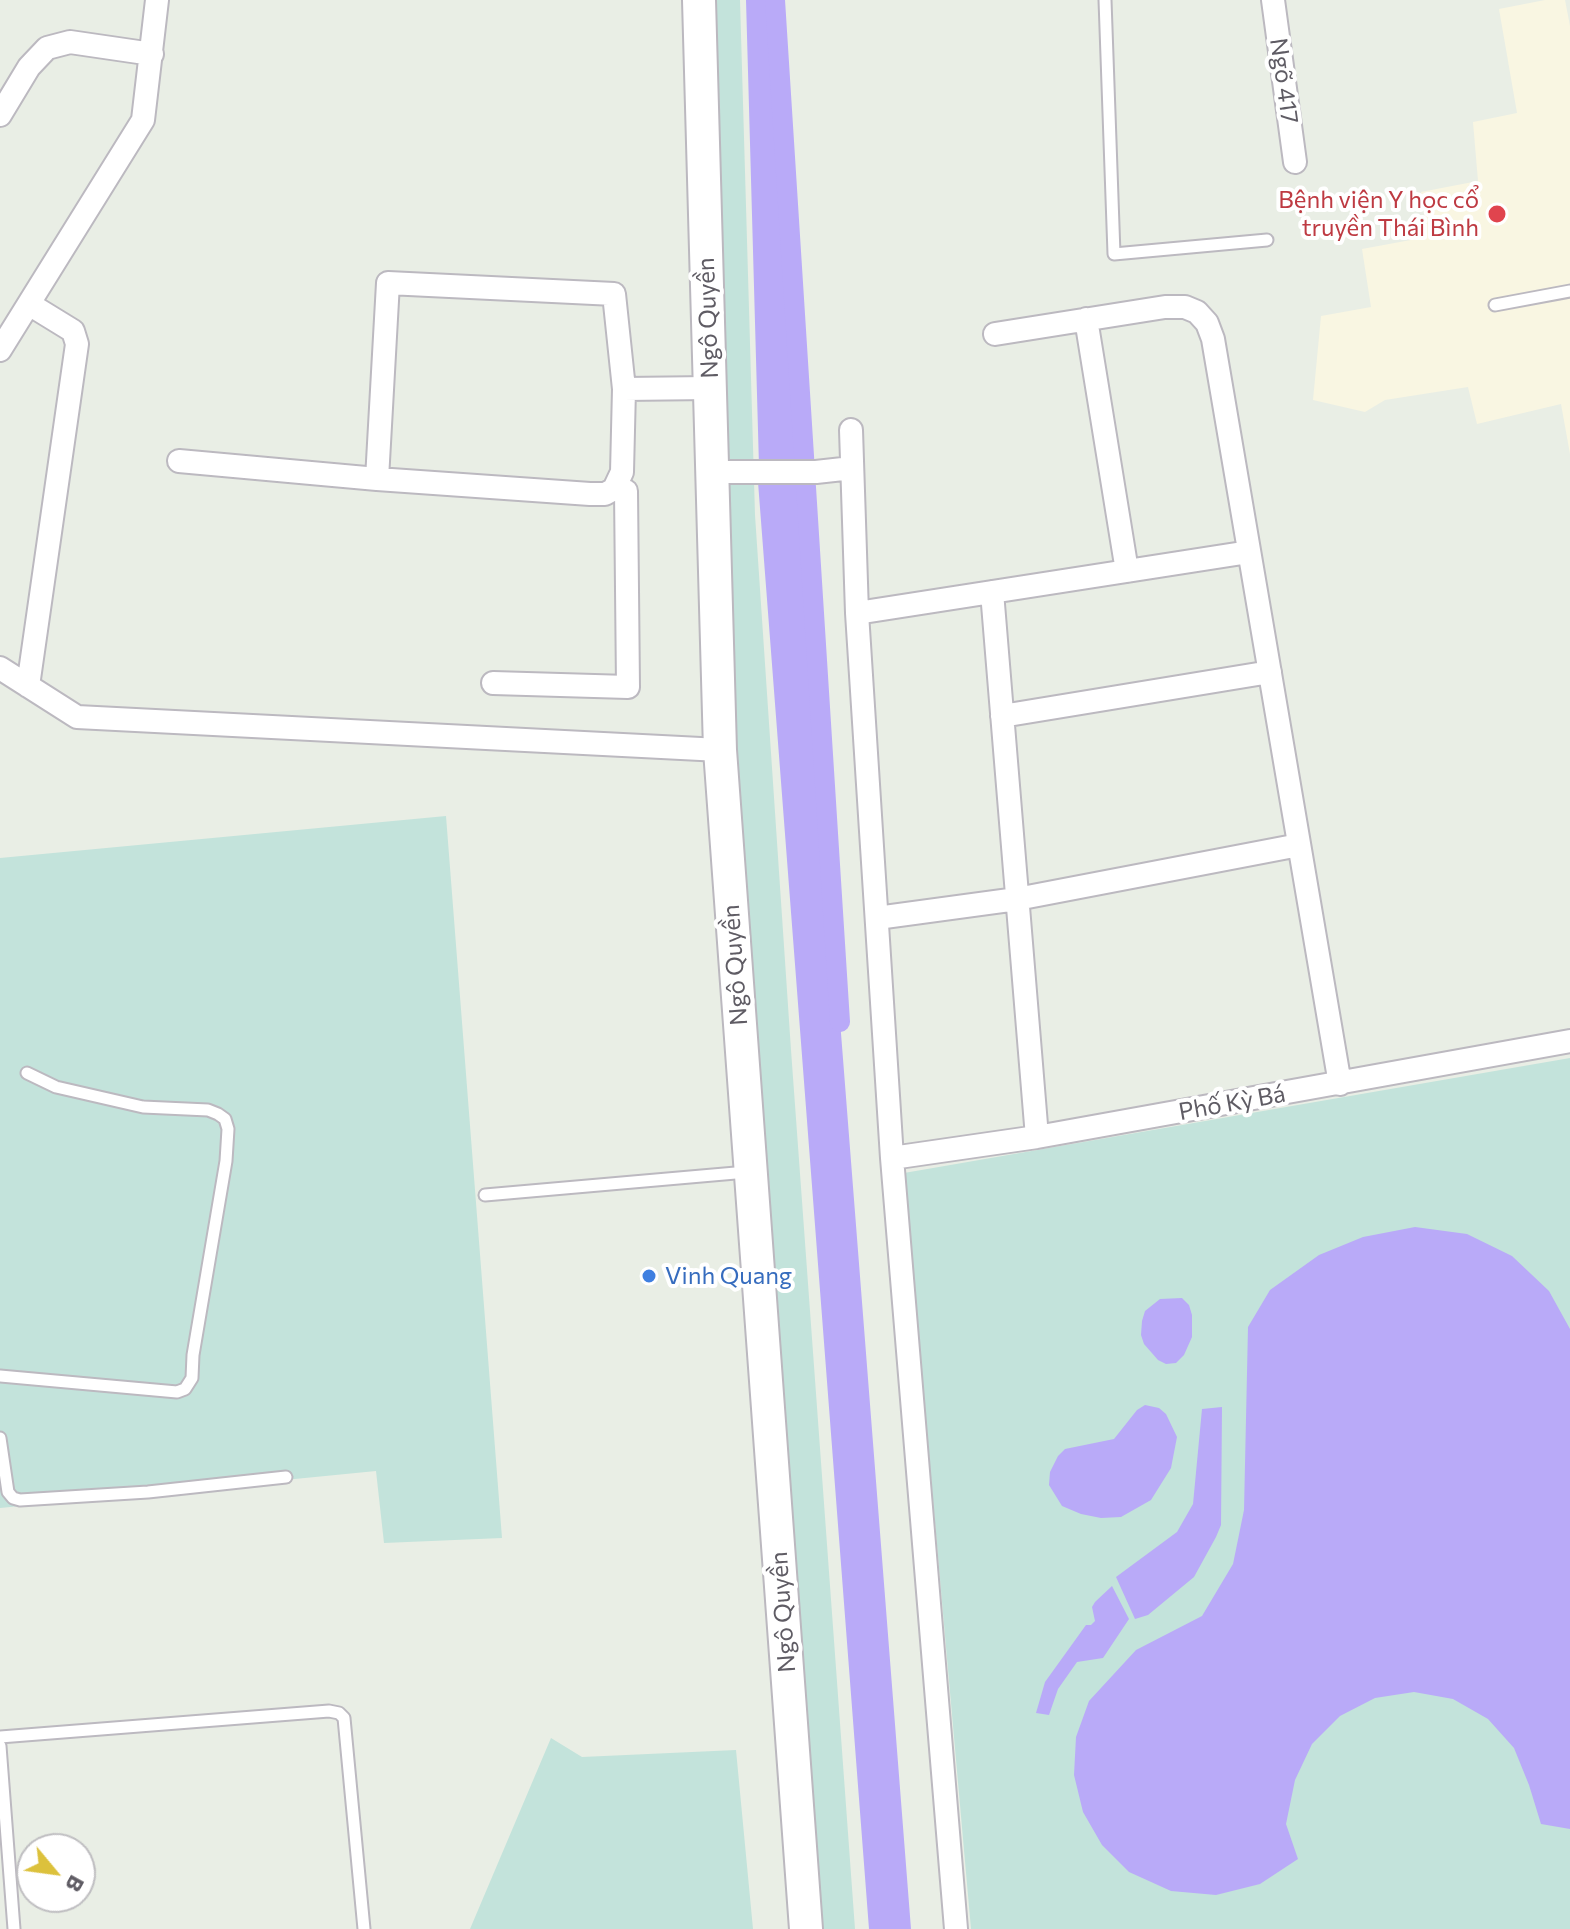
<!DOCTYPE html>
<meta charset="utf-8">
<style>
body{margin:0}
#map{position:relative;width:1570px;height:1929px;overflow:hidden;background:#e9eee5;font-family:Commissioner,sans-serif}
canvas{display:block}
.north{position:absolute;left:16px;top:1833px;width:80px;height:80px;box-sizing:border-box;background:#fff;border:2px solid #bfbec1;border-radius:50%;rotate:119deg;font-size:22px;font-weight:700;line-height:32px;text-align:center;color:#5f5c64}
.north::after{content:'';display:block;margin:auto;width:28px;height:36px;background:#dcc13c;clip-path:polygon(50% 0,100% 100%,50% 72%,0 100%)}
</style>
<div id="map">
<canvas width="1570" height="1929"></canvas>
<div class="north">B</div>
</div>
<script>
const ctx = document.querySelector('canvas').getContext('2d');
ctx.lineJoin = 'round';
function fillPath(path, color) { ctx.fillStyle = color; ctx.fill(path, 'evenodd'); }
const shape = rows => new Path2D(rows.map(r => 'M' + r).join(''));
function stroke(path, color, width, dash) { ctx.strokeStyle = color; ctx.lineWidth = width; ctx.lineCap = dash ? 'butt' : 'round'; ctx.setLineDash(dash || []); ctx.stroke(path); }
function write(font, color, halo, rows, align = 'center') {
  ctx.font = font + ' Commissioner,sans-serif'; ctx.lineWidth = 8; ctx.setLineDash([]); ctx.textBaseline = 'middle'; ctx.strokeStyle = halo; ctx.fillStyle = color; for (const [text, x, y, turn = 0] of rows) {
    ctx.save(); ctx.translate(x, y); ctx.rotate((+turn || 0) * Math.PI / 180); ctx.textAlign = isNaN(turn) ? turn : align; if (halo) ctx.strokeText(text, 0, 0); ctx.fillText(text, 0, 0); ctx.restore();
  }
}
fillPath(shape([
 [1545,0,1565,0,1570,26,1570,454,1561,404,1477,424,1468,387,1385,400,1365,412,1313,400,1321,316,1371,307,1362,249,1427,237,1421,192,1478,181,1473,122,1517,113,1499,9]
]), '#f9f6e2');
fillPath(shape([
 [710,0,740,0,755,515,791,1050,855,1929,821,1929,723,610],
 [446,816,502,1538,384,1543,376,1471,0,1508,0,858],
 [1570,1058,1570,1929,971,1929,904,1173],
 [551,1738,582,1757,736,1750,753,1929,470,1929]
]), '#c3e3db');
fillPath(shape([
 [746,0,775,0,805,462,759,466],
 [758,482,798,483,911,1929,869,1929],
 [1415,1227,1467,1234,1512,1256,1549,1291,1570,1329,1570,1829,1541,1824,1529,1785,1514,1748,1488,1719,1453,1699,1414,1692,1375,1698,1340,1716,1312,1744,1295,1780,1286,1824,1298,1859,1260,1884,1216,1895,1171,1891,1129,1872,1102,1845,1083,1812,1074,1775,1076,1737,1089,1701,1136,1650,1202,1616,1233,1564,1244,1510,1248,1327,1270,1290,1319,1255,1363,1237],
 [1182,1298,1189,1305,1192,1315,1192,1337,1184,1355,1176,1363,1166,1364,1158,1360,1144,1344,1141,1335,1142,1321,1145,1311,1160,1299],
 [1145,1405,1159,1408,1166,1414,1177,1437,1171,1468,1151,1500,1121,1517,1101,1518,1081,1514,1062,1506,1049,1485,1050,1472,1058,1456,1065,1449,1114,1439,1137,1410],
 [1222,1407,1221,1525,1216,1537,1194,1577,1148,1615,1135,1619,1116,1577,1177,1532,1193,1504,1202,1409],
 [1112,1586,1129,1619,1103,1658,1077,1662,1058,1689,1049,1715,1036,1713,1045,1682,1086,1625,1091,1625,1095,1621,1092,1607,1095,1602]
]), '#b9aaf8');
stroke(shape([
 [775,0,840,1022]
]), '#b9aaf8', 20);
const lane = shape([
 [1105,0,1114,254,1267,240],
 [1495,305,1570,291],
 [485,1195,747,1172],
 [0,1376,177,1392,185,1389,192,1378,193,1355,226,1161,228,1129,225,1119,218,1114,208,1110,143,1107,56,1087,27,1073],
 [0,1438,8,1492,13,1498,20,1500,148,1492,286,1477],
 [0,1737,329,1711,339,1713,344,1718,364,1929],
 [0,1746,14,1929]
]);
const street = shape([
 [1273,0,1295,162],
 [0,115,29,67,47,48,70,42,152,54],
 [1086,319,1127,571],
 [995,334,1165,307,1185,307,1197,312,1207,323,1213,339,1340,1084],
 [0,350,143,120,157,0],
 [624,389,710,388],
 [851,430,857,613,892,1158,956,1929],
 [179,461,377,479,388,283,614,294,624,389,622,472,614,489,605,494,590,494,377,479],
 [712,472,816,472,852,468],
 [992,592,1037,1137],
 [857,613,1249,552],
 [0,668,77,717,720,750],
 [493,683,628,687,626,491,614,489],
 [28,686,77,344,73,331,29,304],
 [1002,716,1270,672],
 [877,918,1017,899,1299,845],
 [892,1158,1037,1137,1570,1041]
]);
const secondary = shape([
 [699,0,720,750,806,1929]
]);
stroke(lane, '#bcb9c0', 15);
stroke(street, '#bcb9c0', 26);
stroke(secondary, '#bbb8bf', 36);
stroke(lane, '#fff', 11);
stroke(street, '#fff', 22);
stroke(secondary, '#fff', 32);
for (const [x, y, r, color] of [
 [1497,214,10,"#e0444e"],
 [649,1276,8,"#3f7fe0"]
]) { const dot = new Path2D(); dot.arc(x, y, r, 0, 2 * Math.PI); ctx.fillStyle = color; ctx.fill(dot); stroke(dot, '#fff', 3); }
write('24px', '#5f5c64', '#fff', [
 ["Ngõ 417",1284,81,82],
 ["Ngô Quyền",708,318,-92],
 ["Ngô Quyền",735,965,-94],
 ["Phố Kỳ Bá",1232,1103,-10],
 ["Ngô Quyền",783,1612,-94]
]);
write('24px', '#be3a42', '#fff', [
 ["Bệnh viện Y học cổ",1479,200],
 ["truyền Thái Bình",1479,228]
], 'right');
write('24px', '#366cbe', '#fff', [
 ["Vinh Quang",665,1276]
], 'left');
</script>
